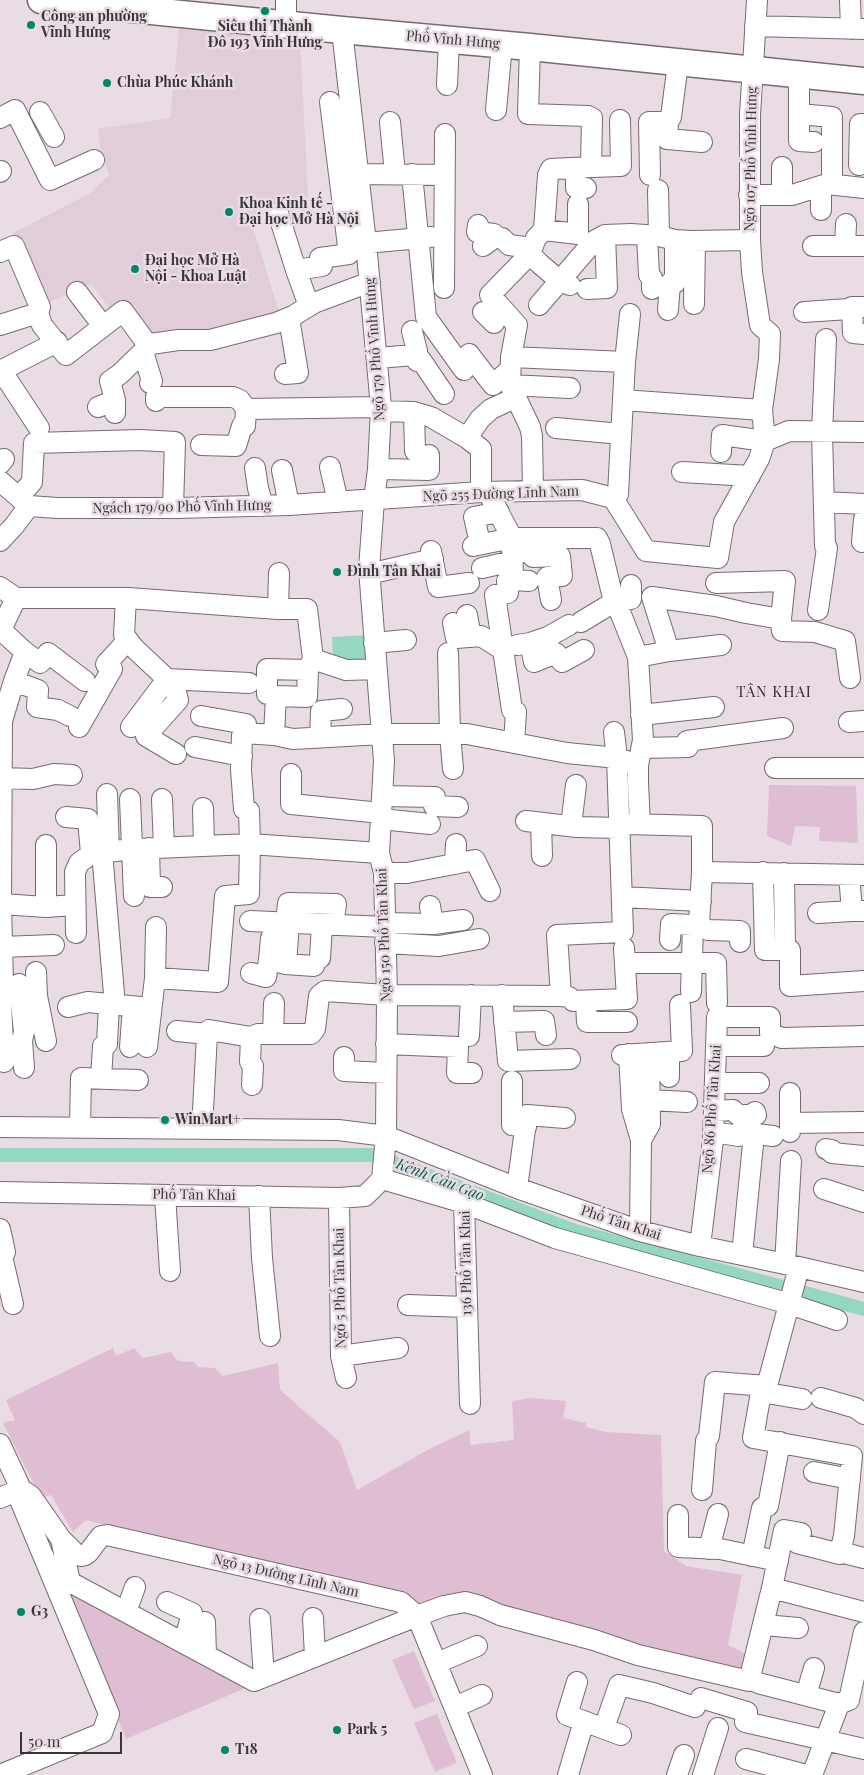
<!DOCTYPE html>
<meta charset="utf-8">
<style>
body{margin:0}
#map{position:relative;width:864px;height:1775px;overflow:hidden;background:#e9dce4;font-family:"Playfair Display",serif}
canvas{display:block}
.scale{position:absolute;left:20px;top:1732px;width:102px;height:22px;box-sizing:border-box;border:2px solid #3a3538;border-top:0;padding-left:6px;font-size:15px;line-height:18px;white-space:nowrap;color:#3a3538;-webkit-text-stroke:4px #e9dce4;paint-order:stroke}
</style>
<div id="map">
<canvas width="864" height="1775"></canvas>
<div class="scale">50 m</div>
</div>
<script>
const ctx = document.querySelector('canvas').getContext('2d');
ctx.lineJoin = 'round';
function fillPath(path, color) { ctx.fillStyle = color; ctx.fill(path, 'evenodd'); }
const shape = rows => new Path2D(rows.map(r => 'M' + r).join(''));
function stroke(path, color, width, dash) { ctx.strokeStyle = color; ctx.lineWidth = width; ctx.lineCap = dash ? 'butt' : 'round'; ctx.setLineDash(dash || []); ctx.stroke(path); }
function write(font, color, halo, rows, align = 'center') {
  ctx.font = font + ' "Playfair Display",serif'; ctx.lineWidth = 5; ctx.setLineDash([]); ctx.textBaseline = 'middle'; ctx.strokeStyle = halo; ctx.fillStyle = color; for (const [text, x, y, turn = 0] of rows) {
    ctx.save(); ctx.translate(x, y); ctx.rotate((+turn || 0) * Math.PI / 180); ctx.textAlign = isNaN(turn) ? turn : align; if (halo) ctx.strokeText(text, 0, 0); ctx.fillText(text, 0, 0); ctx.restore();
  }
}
fillPath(shape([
 [179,29,300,40,308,197,250,218,281,318,212,336,150,337,112,312,91,284,43,305,13,233,89,194,109,175,100,147,98,129,170,118]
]), '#e1cdda');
fillPath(shape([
 [769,785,856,786,858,843,819,841,820,827,795,826,791,846,767,836],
 [113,1348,116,1356,134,1348,143,1358,171,1352,178,1361,194,1362,198,1367,215,1368,223,1376,278,1363,280,1390,340,1442,357,1490,431,1448,470,1430,470,1445,514,1440,512,1401,530,1398,566,1401,563,1418,586,1423,586,1427,606,1432,661,1435,664,1551,686,1566,742,1575,728,1645,752,1657,746,1678,483,1604,418,1613,403,1600,86,1520,73,1532,51,1495,41,1498,3,1423,15,1420,6,1400],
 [62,1583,248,1687,126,1739],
 [414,1651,435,1701,414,1709,392,1660],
 [437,1714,457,1763,435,1772,414,1723]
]), '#dfbed3');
fillPath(shape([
 [369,635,370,656,361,664,333,657,332,637]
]), '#94d8c1');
stroke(shape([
 [0,1155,374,1155,575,1231,864,1309]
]), '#94d8c1', 14);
const minor = shape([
 [286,0,286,24],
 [850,0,851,29],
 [755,26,864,29],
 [530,47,528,114,588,116,592,118,591,167,551,169,548,175,544,230,536,238,530,254,490,295,517,325,511,357,510,385,530,427,532,436,533,490],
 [678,63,671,117,668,122,667,139,702,142],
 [799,75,799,141,814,142],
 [447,85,449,40],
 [496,110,502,44],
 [40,112,54,137],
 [799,114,832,117],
 [0,118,15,110,50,180,94,160],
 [832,121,832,184],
 [390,122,395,174],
 [859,165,860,124,864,124],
 [591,167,621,166,620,120],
 [782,167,782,195],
 [576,168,576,188,586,188],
 [0,172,1,171],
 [358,174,444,175],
 [412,174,426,317,464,370],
 [650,175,649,122,668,122],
 [821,186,821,210],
 [658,190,659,236],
 [749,195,792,195,827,184,864,188],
 [278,213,296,270,309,306],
 [478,225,477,232,494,234,494,238],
 [544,230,578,234,578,204],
 [647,235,649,275,652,278,652,289],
 [675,240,675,283],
 [366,243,431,237],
 [483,246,494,238,502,238,509,245,532,248],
 [813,246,864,246],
 [845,246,846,224],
 [0,252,14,246,40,307,38,313,42,325,66,355,123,311,145,341,151,344,178,340,210,340,276,323,293,316,314,303,370,282],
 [530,254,540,264,560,281,570,285],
 [296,270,322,266,320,258,349,254,330,102],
 [444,288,445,134],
 [587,289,607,288,605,235],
 [77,292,103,326],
 [694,304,695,241],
 [539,305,594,241,605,235,631,234,659,236,675,240,692,241,750,240],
 [852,307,853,333,864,334],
 [668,310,670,283],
 [483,312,494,323],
 [804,312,849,309,852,307,864,307],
 [0,325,38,313],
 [412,331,417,351,414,355],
 [143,352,152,381,150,383],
 [469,354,493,385,506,373,510,375],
 [511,357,625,362],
 [378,358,414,355,417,361,421,360,444,394],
 [1,370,39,428],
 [0,371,57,342],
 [285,374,298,373,289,318],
 [510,385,570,388],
 [623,400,762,410],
 [156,401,156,397,233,397,240,400,246,409,245,426,242,426,236,446,201,445],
 [98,407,115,400],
 [246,409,381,407],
 [381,411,414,412,431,417,467,438,481,449,481,492],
 [414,412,415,451],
 [115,413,115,400,110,381,120,374,151,344],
 [556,428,621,434],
 [467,438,480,419,491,409,515,398],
 [765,441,789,431,864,432],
 [721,452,722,435,765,441],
 [0,464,4,459],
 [330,467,338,502],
 [255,468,258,488,263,506],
 [378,469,429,470,429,455],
 [282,470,289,505],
 [682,472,750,476],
 [0,481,29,506,57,508,176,508,289,505,481,492,582,490,613,498,646,551,718,558,724,522,759,459,765,441,762,410,769,359,770,334,760,325,752,272,750,240,750,115,757,0],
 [488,492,512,538,597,538,600,544,614,602,620,612,638,657,643,740,638,765,638,783,640,824],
 [19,497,32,482,34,443,140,440,175,442,173,508],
 [613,498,618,494,625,362,630,314],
 [824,502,864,504],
 [478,534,474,517,499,512],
 [0,541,14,526,29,506],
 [862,542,864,519],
 [473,546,512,538,513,580,529,581],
 [431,551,438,587,469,583],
 [512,551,533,552,533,557,560,556,562,576,547,577,551,600],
 [482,568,513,561],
 [369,574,433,559],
 [513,580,507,581,508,593,495,595,512,710,516,712,514,743],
 [716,583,785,581,781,619],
 [0,587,16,598,128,598,278,609,307,609,313,659,346,670,377,669],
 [126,598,124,635,134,648,167,679,175,689,178,700,146,736,176,754],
 [278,609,279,573],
 [818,610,827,548,825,546,822,433,826,339],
 [467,615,471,637],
 [581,622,614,602,631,599,631,585],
 [453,623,456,638,481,636,503,650],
 [374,643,406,640],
 [530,643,534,662,556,653,562,662,584,650],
 [517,645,530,643,548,637,569,625],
 [669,651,721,645],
 [25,652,40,663,48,653,85,681],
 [448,653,450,734,453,769],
 [638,657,669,651,652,597,716,606,746,613,781,619,782,631,815,632,845,641,850,678],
 [14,681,38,690,37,707,58,710,70,716],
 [267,694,267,669,308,670],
 [641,715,714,707],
 [849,722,864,721],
 [79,727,112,669,106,664,128,640],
 [131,727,167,679,249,683],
 [244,733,274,735,293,739,382,734,467,734,567,753,617,758,638,765],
 [274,735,276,696,307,697,308,670,313,659],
 [320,738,321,711,342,709],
 [195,747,242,756],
 [642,748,688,747,687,741,783,728],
 [775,768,864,768],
 [291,774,291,804,381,813],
 [3,778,33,779,54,774,72,775],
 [107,794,109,851],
 [382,796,435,797,434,806,458,807],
 [130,799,134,896],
 [162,799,164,847],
 [203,808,204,846],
 [66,817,88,819,91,854],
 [381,819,430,824],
 [526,821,577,827,620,828],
 [541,823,542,856],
 [627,824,702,826,702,872,699,925],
 [571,826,576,785],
 [46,845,46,907],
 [149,848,150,887,162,887],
 [102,852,114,994],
 [455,864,456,844],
 [702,872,864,875],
 [763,872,765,950,785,950],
 [384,873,407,873,475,860,490,891],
 [784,873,785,950,790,950,790,986,864,981],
 [849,875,852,911,864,911],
 [622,897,701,901],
 [1,904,46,907,75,905],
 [430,906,433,924],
 [287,913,288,903,336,904,333,925],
 [818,913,852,911],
 [250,921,385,927],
 [385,923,433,924,463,920],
 [699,925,708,930,740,931,740,942],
 [76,933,75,872,79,863,91,854,132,849,250,844,379,853],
 [670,940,671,924,693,925],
 [385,943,439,946,479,939],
 [2,947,54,945],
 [320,958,322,924],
 [269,960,271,938],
 [625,963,716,963,717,1003],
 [286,964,314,966],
 [36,972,37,996,46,1041],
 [251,973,266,977,269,960,286,964,289,923],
 [155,978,218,982,225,896,249,894,250,844,249,811,244,809,241,770,242,735,244,733,246,724,201,716],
 [19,984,24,1032,22,1040,24,1068],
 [0,985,3,985,1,904,2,721,14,681,25,652,1,630,16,598],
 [0,985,4,1062],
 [691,992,693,925,699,925],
 [502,995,508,1061,570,1059],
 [561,996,557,935,623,932,617,758,614,732],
 [586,1001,587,1022,627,1022],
 [68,1007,88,1002,151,1008],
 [504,1022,544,1021,546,1035],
 [177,1031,207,1034],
 [273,1034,274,1003],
 [469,1036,471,995],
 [251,1037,250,1062,253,1066,252,1085],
 [386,1044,458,1047,457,1073,472,1073],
 [717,1046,764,1046],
 [130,1047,133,1007],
 [147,1047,155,978,156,927],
 [669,1052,669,1077],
 [629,1054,632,1109,641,1140,640,1231],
 [622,1055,682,1051,680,1005],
 [344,1057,344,1071,386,1073],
 [101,1078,103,1046,107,1044,109,1004],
 [512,1081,512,1125,526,1127],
 [715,1083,759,1083],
 [650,1100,687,1102],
 [714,1111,733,1110,738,1115,756,1115,755,1112],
 [790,1123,864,1122],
 [0,1127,338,1130,386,1136,517,1188,640,1231,700,1246,799,1267,864,1282],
 [80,1127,81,1078,138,1080],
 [202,1129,207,1034,209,1030,251,1037,258,1034,311,1034,315,1029,319,996,325,991,387,995,561,996,569,997,573,1001,627,999,624,948],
 [713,1132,739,1136,739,1132,773,1136],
 [790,1132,790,1093],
 [641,1140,650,1124,649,1053],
 [826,1149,832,1150,832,1153,864,1156],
 [382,1179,464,1203,555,1238,790,1304,837,1320],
 [517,1188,527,1115,565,1118],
 [824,1189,864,1202],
 [0,1192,339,1198,365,1196,382,1179,386,1136,387,995,384,873,379,853,384,761,369,569,374,500,378,469,381,407,366,243,342,30],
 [165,1195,170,1271],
 [259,1196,262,1258,270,1336],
 [339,1198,341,1356,346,1378],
 [464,1203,470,1404],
 [0,1229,5,1252,0,1253],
 [700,1246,713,1140,717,1017,770,1017,770,1033,782,1038,864,1036],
 [1,1252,13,1304],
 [742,1255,754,1134],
 [785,1264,791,1161],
 [799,1267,767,1386,761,1392,753,1438,852,1456,844,1536,840,1552,864,1558],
 [408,1305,466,1307],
 [341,1356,398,1348],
 [761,1392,802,1399],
 [821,1398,856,1408,864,1414],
 [0,1444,21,1489,20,1500,109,1714,102,1733,0,1775],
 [814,1472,850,1479],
 [21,1489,31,1496,61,1539,76,1554,81,1556,85,1555,88,1553,101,1536,107,1535,401,1602,417,1616,482,1775],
 [702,1490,706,1441,709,1436,715,1382,767,1386],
 [0,1498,21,1489],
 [768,1506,780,1442],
 [678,1515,678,1547,720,1549,778,1561],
 [61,1539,70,1582,254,1681,417,1616,444,1606,465,1602,480,1606,500,1615,594,1640,638,1655,749,1681,772,1588,784,1530,801,1533],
 [797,1543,840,1554,840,1552],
 [709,1549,718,1514],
 [752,1556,762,1508],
 [772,1588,864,1612],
 [167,1602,192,1613,184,1643],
 [126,1612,135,1587],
 [313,1618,315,1656],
 [260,1619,264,1677],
 [205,1622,206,1655],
 [764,1625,798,1628],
 [437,1663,477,1646],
 [577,1682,567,1715,621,1735],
 [758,1683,839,1704],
 [806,1695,814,1668],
 [701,1698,747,1712,745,1722,864,1749],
 [455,1707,482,1695],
 [604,1728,619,1685,653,1693,695,1707],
 [746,1759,806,1775],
 [568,1775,584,1721],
 [677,1775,684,1755],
 [703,1775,718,1728],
 [812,1775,839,1704,849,1700,864,1632]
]);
const major = shape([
 [41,0,342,30,530,47,864,81]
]);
stroke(minor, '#776b72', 22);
stroke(major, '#776b72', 29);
stroke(minor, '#fff', 20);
stroke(major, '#fff', 26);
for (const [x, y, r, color] of [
 [265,11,5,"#01866a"],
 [31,25,5,"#01866a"],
 [107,83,5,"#01866a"],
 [229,212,5,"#01866a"],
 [135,269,5,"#01866a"],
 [337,572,5,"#01866a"],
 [165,1120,5,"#01866a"],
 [21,1612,5,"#01866a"],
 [337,1730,5,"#01866a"],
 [225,1750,5,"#01866a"]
]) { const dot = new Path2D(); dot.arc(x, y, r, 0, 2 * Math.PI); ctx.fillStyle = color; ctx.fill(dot); stroke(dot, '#e9dce4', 2); }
write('bold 14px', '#3a3538', '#e9dce4', [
 ["Công an phường",41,17],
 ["Vĩnh Hưng",41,33],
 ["Siêu thị Thành",265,27,"center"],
 ["Đô 193 Vĩnh Hưng",265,43,"center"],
 ["Chùa Phúc Khánh",117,83],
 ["Khoa Kinh tế -",239,204],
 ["Đại học Mở Hà Nội",239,220],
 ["Đại học Mở Hà",145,261],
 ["Nội - Khoa Luật",145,277],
 ["Đình Tân Khai",347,572],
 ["WinMart+",175,1120],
 ["G3",31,1612],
 ["Park 5",347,1730],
 ["T18",235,1750]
], 'left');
write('14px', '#3a3538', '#e9dce4', [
 ["Phố Vĩnh Hưng",453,40,5],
 ["Ngõ 107 Phố Vĩnh Hưng",751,159,-89],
 ["Ngõ 179 Phố Vĩnh Hưng",375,349,-94],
 ["Ngõ 255 Đường Lĩnh Nam",501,494,-2],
 ["Ngách 179/90 Phố Vĩnh Hưng",182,507,-1],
 ["Ngõ 150 Phố Tân Khai",384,935,-92],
 ["Ngõ 86 Phố Tân Khai",712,1109,-86],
 ["Phố Tân Khai",194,1195,1],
 ["Phố Tân Khai",621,1223,18],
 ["136 Phố Tân Khai",466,1263,-91],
 ["Ngõ 5 Phố Tân Khai",340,1288,-91],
 ["Ngõ 13 Đường Lĩnh Nam",286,1576,13]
]);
ctx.letterSpacing = '1px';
write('15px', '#352b32', '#e9dce4', [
 ["TÂN KHAI",774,692]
]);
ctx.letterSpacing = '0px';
write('italic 15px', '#03614c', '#e9dce4', [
 ["Kênh Cầu Gạo",440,1180,21]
]);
</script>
